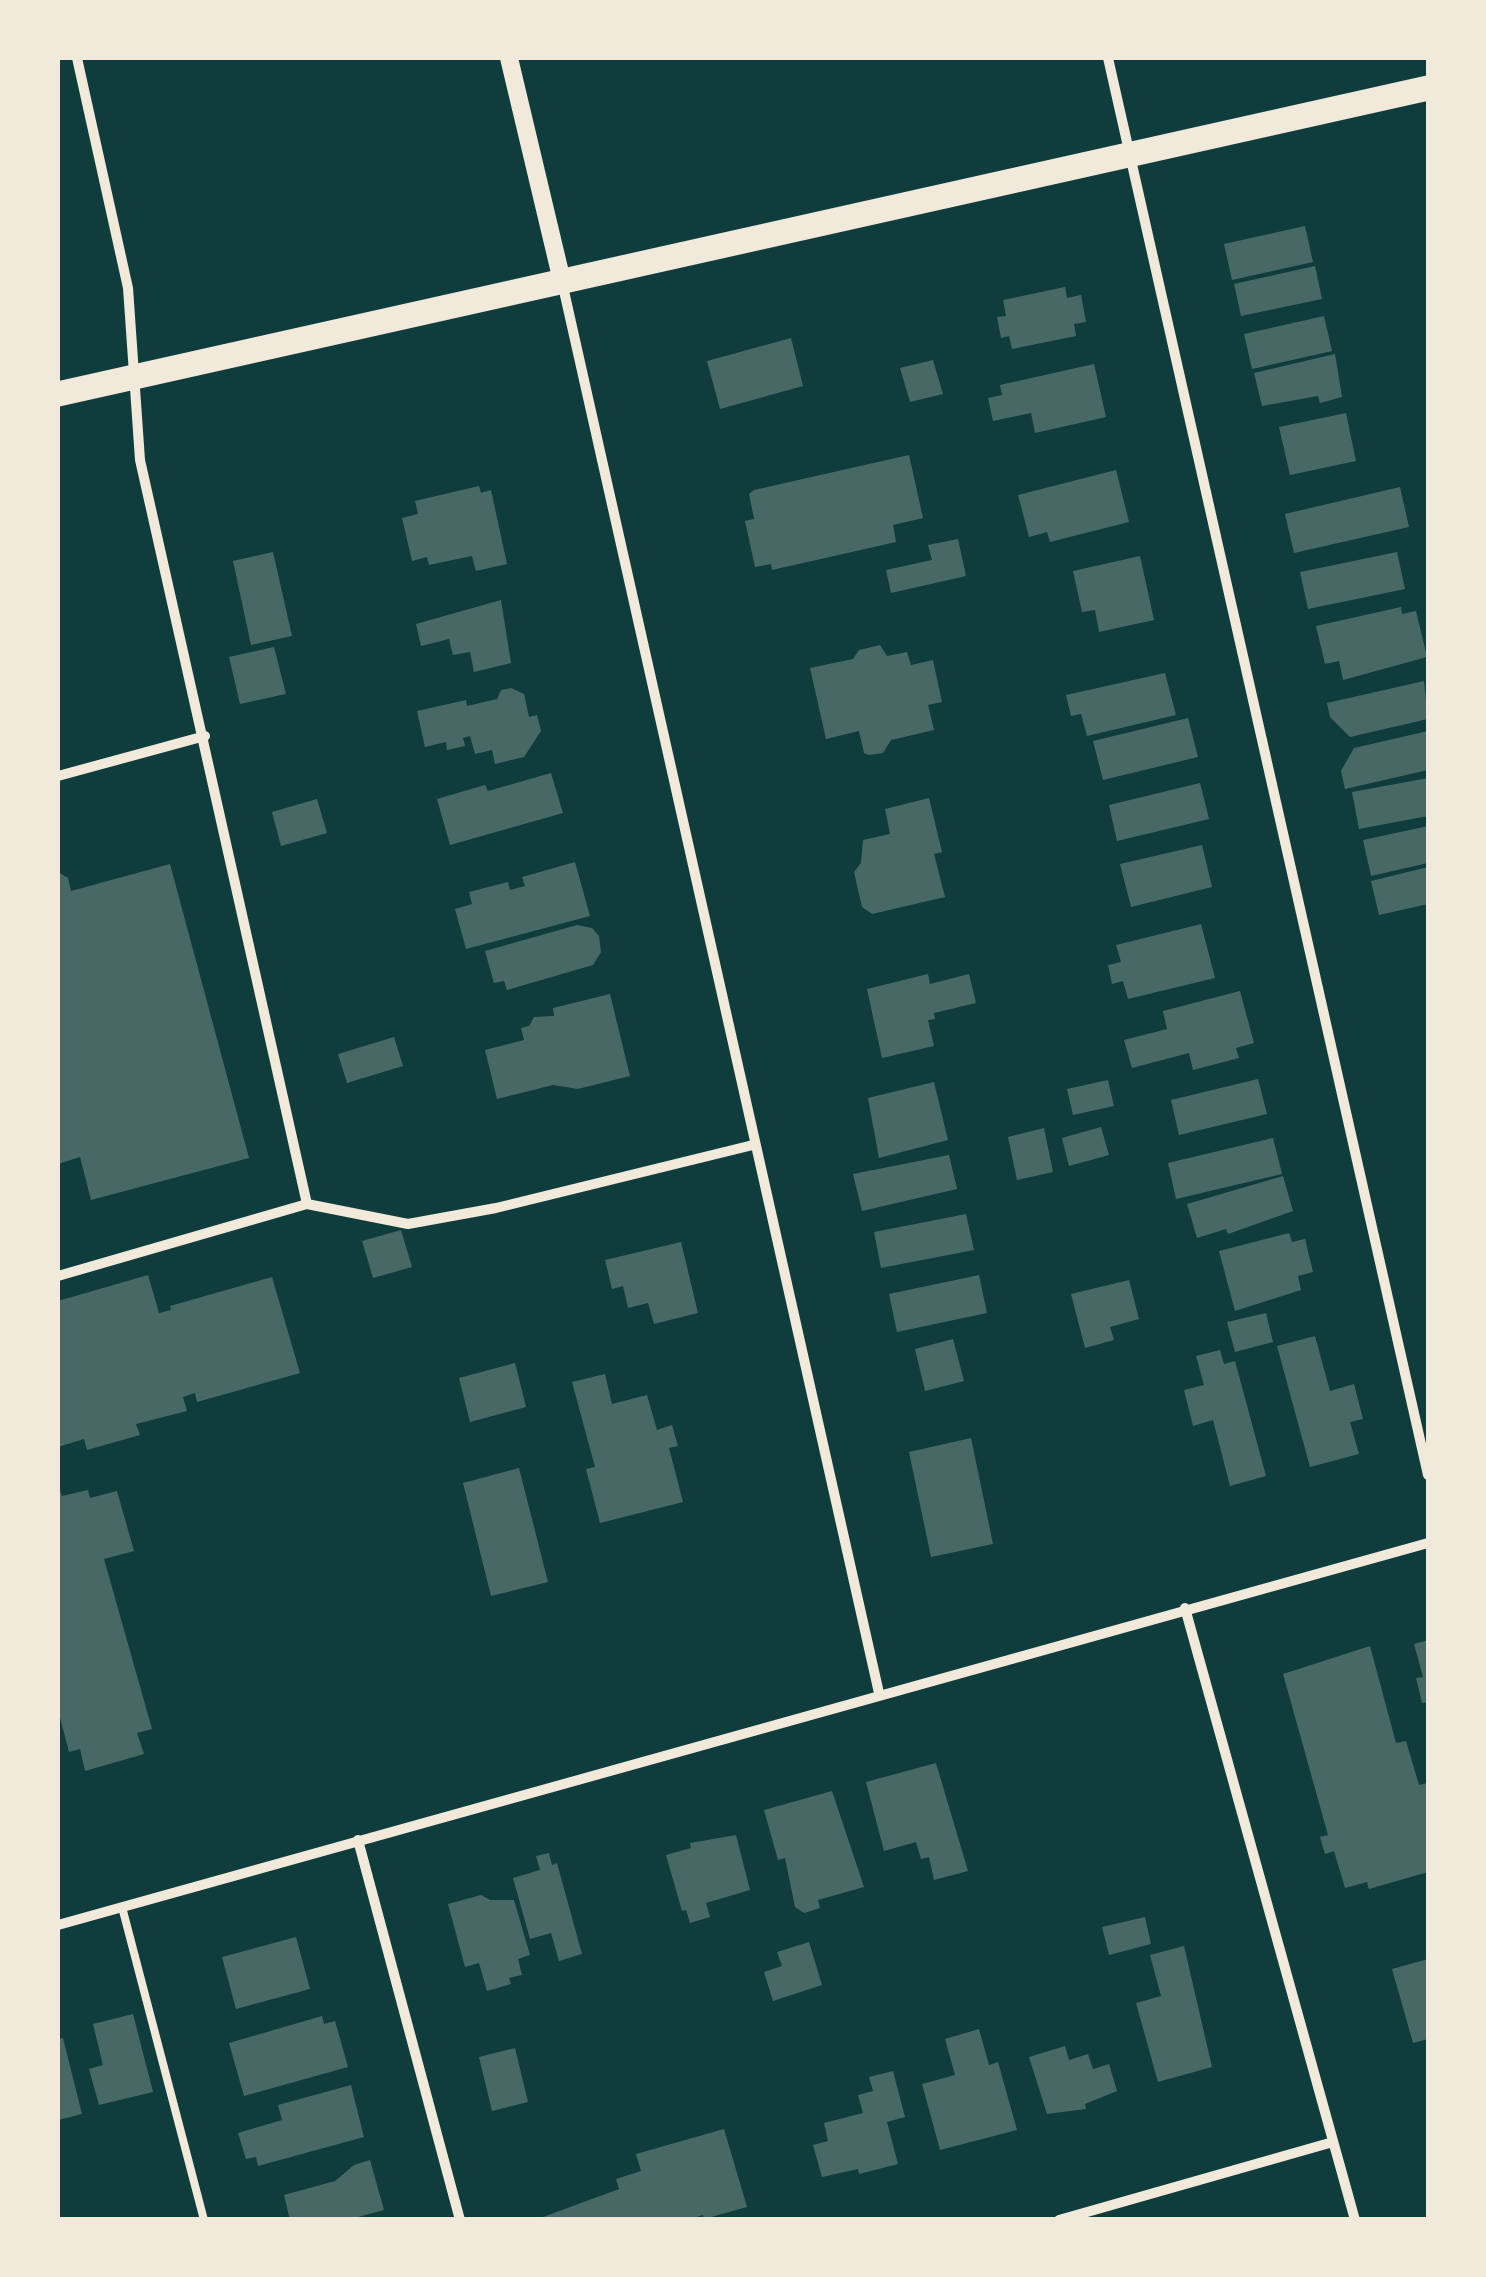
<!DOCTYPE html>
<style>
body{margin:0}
#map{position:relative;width:1486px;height:2277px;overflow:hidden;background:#0f3d3e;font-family:Raleway,sans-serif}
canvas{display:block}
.frame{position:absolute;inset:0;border:60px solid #f1e9da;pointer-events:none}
</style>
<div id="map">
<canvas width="1486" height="2277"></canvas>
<div class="frame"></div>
</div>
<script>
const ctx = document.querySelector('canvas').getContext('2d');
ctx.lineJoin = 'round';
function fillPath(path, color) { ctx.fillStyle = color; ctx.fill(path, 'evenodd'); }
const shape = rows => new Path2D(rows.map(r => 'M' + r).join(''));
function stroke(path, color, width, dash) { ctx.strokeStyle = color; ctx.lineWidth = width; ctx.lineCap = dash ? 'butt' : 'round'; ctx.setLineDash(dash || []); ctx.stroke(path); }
fillPath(shape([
 [1305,226,1313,262,1232,280,1224,244],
 [1315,266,1322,299,1241,316,1234,284],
 [1065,287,1067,298,1081,295,1086,322,1074,324,1076,336,1012,349,1009,336,1001,338,997,317,1006,316,1003,300],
 [1324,316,1332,351,1252,369,1244,334],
 [791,338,803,386,720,409,707,361],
 [1335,354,1342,397,1320,403,1318,396,1262,406,1254,373],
 [933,360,943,394,910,402,900,368],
 [1094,364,1106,417,1035,433,1031,413,993,421,988,398,1002,395,1000,385],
 [1346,413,1356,461,1290,475,1279,427],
 [909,455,923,518,893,525,896,542,772,570,771,564,755,567,745,521,754,519,749,494,754,490],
 [1116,470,1129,522,1050,542,1047,532,1029,537,1018,495],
 [479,486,481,493,491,490,507,564,476,571,472,556,429,565,427,557,412,561,402,518,418,514,415,501],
 [1400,487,1409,527,1294,553,1285,514],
 [958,539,966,576,891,593,886,570,932,560,928,545],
 [273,552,292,636,251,645,233,561],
 [1397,552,1405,589,1308,609,1300,572],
 [1140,556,1154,620,1099,632,1095,610,1082,612,1073,571],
 [501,600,511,663,474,672,470,652,453,655,449,639,421,646,416,624],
 [1401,607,1402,614,1416,611,1427,657,1343,680,1339,661,1325,664,1316,626],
 [880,645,887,656,907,652,911,665,933,660,942,702,928,705,934,730,891,740,883,753,869,755,864,753,859,731,826,739,810,668,853,659,859,650],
 [274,647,286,694,240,704,229,657],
 [1165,673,1176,715,1087,736,1081,714,1071,716,1066,695],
 [1424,681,1428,719,1350,737,1330,717,1327,703],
 [511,688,524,694,529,717,537,715,541,731,524,757,495,764,492,750,475,754,470,736,463,738,465,746,447,750,446,742,425,747,417,711,466,700,467,706,497,699,501,690],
 [1188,718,1198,757,1103,780,1093,741],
 [1428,731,1428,770,1345,789,1341,771,1354,748],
 [551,773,563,813,450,845,437,799,485,785,488,791],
 [1428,778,1428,816,1359,829,1352,792],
 [1200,783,1209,819,1117,841,1109,805],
 [929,798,942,852,934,854,945,897,872,914,862,907,854,872,861,863,863,840,890,834,885,809],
 [317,799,327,833,281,846,272,812],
 [1428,826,1428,863,1371,876,1363,840],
 [1202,845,1212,887,1131,907,1120,864],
 [575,862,590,916,466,949,455,909,472,904,469,892,508,882,510,890,525,886,522,877],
 [170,864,249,1158,91,1200,80,1157,58,1164,58,872,68,878,71,891],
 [1428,867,1428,904,1379,915,1371,881],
 [1201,924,1215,978,1128,999,1123,981,1112,984,1108,965,1121,962,1116,945],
 [577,925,592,928,599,936,601,952,593,965,507,990,504,981,494,983,485,951],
 [928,974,930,984,969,974,976,1003,934,1013,935,1019,928,1020,934,1046,882,1058,867,989],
 [1240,991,1254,1043,1236,1048,1239,1058,1193,1070,1189,1053,1132,1068,1124,1040,1167,1029,1163,1011],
 [610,994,630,1076,578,1089,553,1085,497,1099,485,1050,524,1040,521,1028,529,1026,534,1017,554,1016,553,1008],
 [394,1037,403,1066,347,1083,338,1054],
 [1258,1079,1267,1114,1179,1135,1171,1100],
 [1108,1080,1114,1106,1073,1115,1067,1089],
 [934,1082,948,1140,879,1158,868,1098],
 [1101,1127,1109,1155,1069,1166,1062,1138],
 [1044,1128,1053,1172,1017,1180,1008,1137],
 [1273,1138,1282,1174,1176,1199,1168,1163],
 [949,1155,957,1189,862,1211,853,1174],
 [1283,1176,1293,1211,1228,1234,1226,1229,1197,1238,1187,1204],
 [966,1214,974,1250,881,1268,874,1232],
 [401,1230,412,1267,373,1278,362,1241],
 [1289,1233,1292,1242,1305,1239,1313,1272,1298,1276,1301,1290,1235,1311,1219,1251],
 [681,1242,698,1313,654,1324,648,1303,628,1308,623,1286,612,1289,605,1260],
 [148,1275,159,1313,171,1310,170,1306,272,1277,300,1373,197,1402,195,1393,183,1397,187,1411,136,1424,140,1435,87,1450,84,1439,58,1447,58,1301],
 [979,1275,987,1313,897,1332,889,1294],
 [1129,1280,1139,1319,1110,1327,1114,1340,1085,1348,1071,1294],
 [1266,1313,1273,1342,1235,1352,1227,1322],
 [1315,1336,1330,1391,1354,1384,1363,1419,1350,1422,1359,1454,1310,1467,1277,1346],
 [953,1339,964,1381,925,1391,915,1349],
 [1220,1350,1224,1364,1235,1361,1266,1476,1230,1486,1213,1420,1193,1426,1184,1390,1204,1385,1196,1356],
 [515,1363,526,1407,470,1422,459,1378],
 [605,1374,612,1404,647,1395,657,1430,672,1425,678,1446,669,1448,683,1502,600,1523,586,1469,595,1467,572,1382],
 [971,1438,993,1544,931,1557,909,1452],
 [519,1468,548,1582,491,1596,463,1483],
 [58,1484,62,1496,88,1490,90,1498,117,1491,134,1551,104,1559,152,1729,137,1733,144,1754,85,1771,80,1749,69,1752,58,1710],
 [1428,1640,1428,1702,1422,1703,1416,1678,1423,1677,1414,1644],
 [1370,1646,1396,1743,1406,1741,1419,1785,1428,1783,1428,1872,1369,1889,1367,1882,1345,1888,1334,1851,1325,1854,1320,1837,1328,1835,1283,1674],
 [936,1763,968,1871,934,1880,929,1857,921,1859,916,1842,884,1851,866,1782],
 [832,1791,864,1887,818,1900,820,1908,804,1913,795,1907,785,1858,778,1860,764,1810],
 [736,1835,750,1890,706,1903,710,1917,690,1923,686,1910,682,1911,666,1855,691,1848,690,1843],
 [549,1853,552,1865,557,1863,582,1954,559,1961,551,1933,530,1939,513,1878,540,1870,536,1856],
 [481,1895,490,1900,514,1900,530,1955,518,1959,522,1975,509,1978,511,1984,487,1991,479,1963,465,1967,448,1904],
 [1145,1917,1151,1944,1109,1955,1102,1927],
 [296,1937,310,1989,236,2009,222,1957],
 [809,1942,822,1985,773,2001,764,1972,782,1966,777,1952],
 [1184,1946,1212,2067,1158,2082,1136,2003,1161,1996,1150,1955],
 [1428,1959,1428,2039,1413,2043,1392,1969],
 [133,2014,153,2092,99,2105,89,2069,103,2065,93,2024],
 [322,2016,324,2024,335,2021,348,2067,244,2096,229,2043],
 [979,2029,989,2065,998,2062,1017,2130,940,2150,922,2084,955,2075,945,2039],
 [63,2038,82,2114,58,2120,58,2039],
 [1065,2046,1069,2060,1088,2054,1093,2069,1109,2064,1117,2091,1085,2104,1086,2109,1047,2114,1029,2057],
 [515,2048,528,2102,492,2111,479,2057],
 [893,2071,905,2117,887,2122,898,2164,859,2174,858,2169,822,2177,813,2145,828,2141,824,2123,863,2113,858,2095,873,2091,869,2077],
 [351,2085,364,2137,258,2166,256,2157,246,2159,238,2133,282,2120,278,2105],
 [724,2129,747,2207,704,2219,703,2215,687,2220,535,2220,619,2189,616,2179,641,2171,636,2154],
 [370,2160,384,2210,347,2220,290,2220,284,2195,335,2181,354,2165]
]), '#486865');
stroke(shape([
 [122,1907,204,2220]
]), '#f1e9da', 8);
stroke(shape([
 [77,58,128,288,140,460,307,1204],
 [1108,58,1428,1475],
 [562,282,879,1693],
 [58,776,205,736],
 [58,1276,307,1204,408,1224,496,1208,753,1145],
 [1185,1608,1355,2220],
 [358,1840,460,2220],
 [58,1925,1428,1543],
 [1059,2220,1333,2142]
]), '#f1e9da', 10);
stroke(shape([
 [509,58,562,281]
]), '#f1e9da', 18);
stroke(shape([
 [58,394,1428,88]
]), '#f1e9da', 25);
</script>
